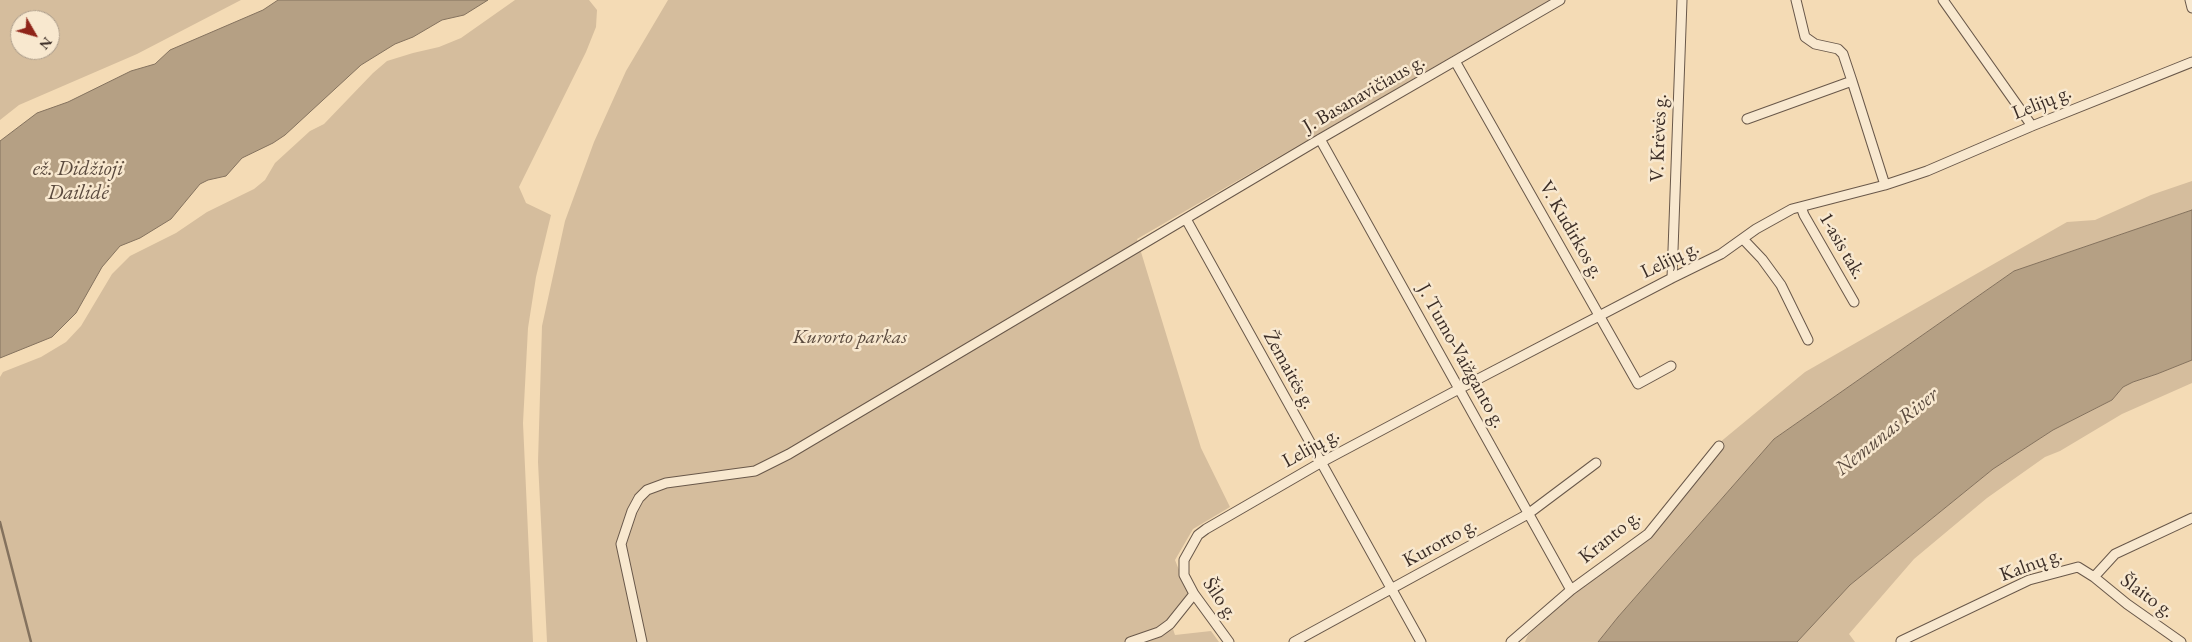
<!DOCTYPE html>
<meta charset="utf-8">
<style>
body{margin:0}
#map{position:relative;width:2192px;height:642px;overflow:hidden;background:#f4dbb5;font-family:"EB Garamond",serif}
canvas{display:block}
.north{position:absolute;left:10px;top:10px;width:50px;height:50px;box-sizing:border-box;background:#f8e8cf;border:1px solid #ac9d8b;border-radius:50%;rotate:128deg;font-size:14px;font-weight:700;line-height:20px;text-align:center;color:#3b2d26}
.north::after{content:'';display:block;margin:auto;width:18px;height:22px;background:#8f2418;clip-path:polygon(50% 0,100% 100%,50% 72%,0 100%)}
</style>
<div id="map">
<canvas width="2192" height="642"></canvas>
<div class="north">N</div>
</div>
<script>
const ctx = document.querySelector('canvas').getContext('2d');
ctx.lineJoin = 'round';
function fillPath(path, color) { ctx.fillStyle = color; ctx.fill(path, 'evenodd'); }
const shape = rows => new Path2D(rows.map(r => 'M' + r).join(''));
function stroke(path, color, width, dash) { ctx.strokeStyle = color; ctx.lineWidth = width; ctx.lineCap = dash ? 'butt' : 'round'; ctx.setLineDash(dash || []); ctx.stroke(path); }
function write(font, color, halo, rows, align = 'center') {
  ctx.font = font + ' "EB Garamond",serif'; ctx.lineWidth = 5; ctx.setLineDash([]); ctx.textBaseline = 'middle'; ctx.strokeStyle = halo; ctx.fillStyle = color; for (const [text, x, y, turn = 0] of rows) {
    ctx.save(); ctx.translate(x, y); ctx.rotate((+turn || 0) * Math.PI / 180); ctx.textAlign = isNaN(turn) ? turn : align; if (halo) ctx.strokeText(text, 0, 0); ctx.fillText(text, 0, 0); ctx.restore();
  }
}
fillPath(shape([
 [0,0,241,0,137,54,19,105,0,120],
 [20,20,50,20,50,50,20,50],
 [515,0,589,0,597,10,596,27,586,52,519,187,526,203,551,215,536,277,528,328,523,423,533,642,0,642,0,377,3,372,41,357,66,342,81,326,112,274,130,256,176,233,207,212,254,189,265,180,275,163,310,131,324,124,373,73,387,61,413,53,439,47,461,38],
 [668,0,1549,0,1137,239,1201,448,1230,507,1193,529,1175,560,1189,595,1171,623,1175,635,1211,631,1219,642,547,642,538,462,542,326,565,221,594,142,626,71],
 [2192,181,2192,210,2014,271,1774,439,1618,617,1598,642,1525,642,1528,635,1646,530,1713,448,1805,372,2067,222,2095,220,2151,195],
 [2192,360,2192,383,2122,414,2060,451,2045,457,1987,498,1914,559,1849,634,1855,642,1797,642,1850,585,1993,469,2053,430,2112,400,2123,387,2133,382,2157,374]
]), '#d5bd9d');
const water = shape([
 [278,0,488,0,464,15,442,20,413,37,395,44,361,65,285,135,273,143,242,158,226,176,208,180,200,184,171,219,140,238,120,246,102,267,76,313,52,337,0,358,0,141,37,113,68,102,131,71,155,64,170,50,263,10,278,0],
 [2192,210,2192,360,2157,374,2133,382,2123,387,2112,400,2053,430,1993,469,1850,585,1797,642,1598,642,1618,617,1774,439,2014,271,2192,210]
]);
fillPath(water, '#b5a084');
stroke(water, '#84725e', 1);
stroke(shape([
 [0,522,31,642]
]), '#84725e', 2.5);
const street = shape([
 [1943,0,2032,126],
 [2190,0,2192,8],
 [1455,61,1638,384,1671,366],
 [1852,81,1885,185],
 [1747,119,1852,81,1843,54,1838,49,1815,44,1805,37,1796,0],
 [1320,139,1571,590],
 [1801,207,1804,215,1854,302],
 [1186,219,1421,642],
 [1743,239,1762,259,1781,285,1808,340],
 [1672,278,1682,0],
 [2094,577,2127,604,2181,642],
 [1901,641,2029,580,2078,567,2094,577,2115,554,2192,518],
 [642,642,621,544,632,511,639,498,647,490,666,483,755,471,789,454,1320,139,1560,0],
 [1130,642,1159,632,1170,624,1194,594],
 [1229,642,1194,594,1184,575,1184,560,1198,535,1206,529,1320,463,1459,389,1672,278,1721,254,1756,229,1792,209,1885,185,1927,171,2032,126,2192,62],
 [1294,642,1528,514,1596,463],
 [1511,642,1571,590,1648,534,1719,446]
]);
stroke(street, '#69584a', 11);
stroke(street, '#f8e8cf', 9);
write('20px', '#3b2d26', '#f8e8cf', [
 ["J. Basanavičiaus g.",1364,94,-30],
 ["Lelijų g.",2042,103,-22],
 ["V. Krėvės g.",1659,138,-88],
 ["V. Kudirkos g.",1571,230,60],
 ["1-asis tak.",1842,246,60],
 ["Lelijų g.",1670,260,-26],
 ["J. Tumo-Vaižganto g.",1461,356,61],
 ["Žemaitės g.",1289,370,61],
 ["Lelijų g.",1311,448,-29],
 ["Kranto g.",1610,537,-39],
 ["Kurorto g.",1440,543,-29],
 ["Kalnų g.",2031,565,-20],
 ["Šlaito g.",2147,596,36],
 ["Šilo g.",1220,599,56]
]);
write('italic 20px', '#5a4a3e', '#f8e8cf', [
 ["Kurorto parkas",850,338]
]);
write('italic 21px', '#5a4a3e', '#f8e8cf', [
 ["ež. Didžioji",78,169],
 ["Dailidė",78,193],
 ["Nemunas River",1887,432,-39]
]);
</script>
